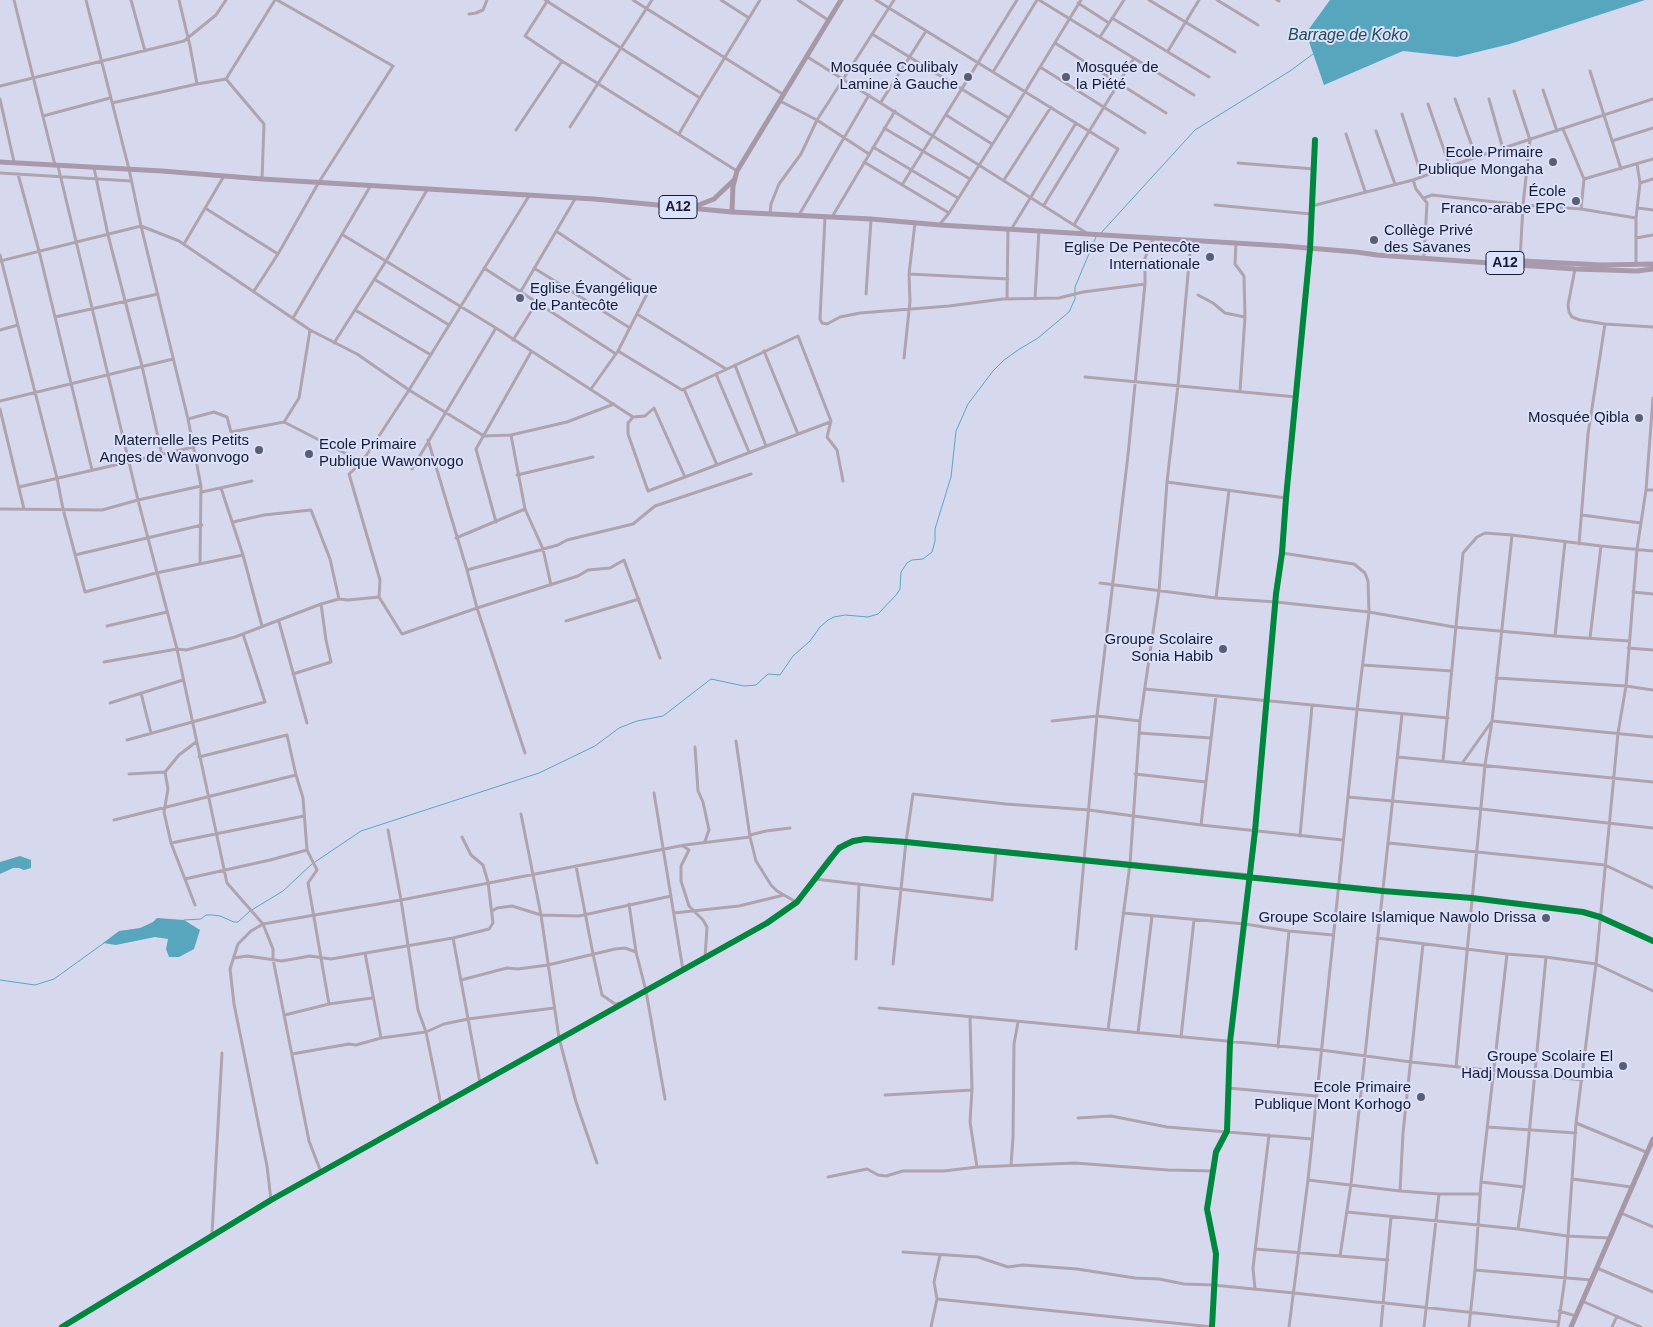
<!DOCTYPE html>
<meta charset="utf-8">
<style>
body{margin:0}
canvas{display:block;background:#d6d9ee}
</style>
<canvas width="1653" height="1327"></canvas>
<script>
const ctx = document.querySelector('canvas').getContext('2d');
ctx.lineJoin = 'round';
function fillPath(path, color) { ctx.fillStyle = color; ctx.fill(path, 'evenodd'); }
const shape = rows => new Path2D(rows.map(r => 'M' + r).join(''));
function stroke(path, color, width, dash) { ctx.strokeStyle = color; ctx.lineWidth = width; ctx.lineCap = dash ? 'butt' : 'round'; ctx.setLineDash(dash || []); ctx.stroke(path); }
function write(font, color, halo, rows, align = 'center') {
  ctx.font = font + ' Helvetica,sans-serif'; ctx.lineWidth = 4; ctx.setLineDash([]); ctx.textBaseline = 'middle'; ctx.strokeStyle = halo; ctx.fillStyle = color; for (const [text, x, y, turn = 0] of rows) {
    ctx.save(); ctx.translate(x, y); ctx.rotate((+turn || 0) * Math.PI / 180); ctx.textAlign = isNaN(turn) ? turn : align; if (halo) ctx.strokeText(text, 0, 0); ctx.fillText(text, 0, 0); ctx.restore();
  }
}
fillPath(shape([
 [1330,0,1645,0,1510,44,1457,57,1403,51,1324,85,1306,33],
 [20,856,31,860,31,868,24,870,19,868,13,868,0,874,0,862],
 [157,918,184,920,200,930,194,949,179,957,169,957,166,949,168,939,155,937,116,945,103,943,119,931,140,928,153,922]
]), '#58a6bd');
stroke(shape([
 [1101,233,1195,130,1290,71,1313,54],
 [315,862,361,831,539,773,595,746,619,728,637,721,663,716,711,679,744,686,756,685,768,674,780,675,793,656,810,641,820,627,828,620,834,617,845,615,868,617,878,614,897,594,900,589,901,572,907,563,912,560,923,559,932,552,935,541,935,529,951,477,956,431,968,404,993,371,1004,360,1018,350,1038,338,1069,312,1075,299,1075,287,1096,237],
 [184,920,201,919,206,915,213,915,220,916,234,922,238,922,250,911,283,891,312,864],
 [0,980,35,985,54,979,104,943]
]), '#58a6bd', 1);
stroke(shape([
 [14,0,55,165],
 [86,0,129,169,141,226,188,419,201,486,200,564],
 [131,0,145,51],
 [179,0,190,46,197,84],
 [545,0,700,98],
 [548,0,525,36,562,61,737,171],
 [633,0,784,95],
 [721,0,749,18],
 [798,0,828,20],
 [876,0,1118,149,1074,225],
 [1039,0,1194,95],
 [1149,0,1235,52],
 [1217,0,1258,25],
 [1277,0,1279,1],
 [1078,3,1109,23],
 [469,14,476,13,483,10,487,0],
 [1112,18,1209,77],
 [872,34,1009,118],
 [1100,37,1124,0],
 [1055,43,1166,113],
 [1168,51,1199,0],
 [806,56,1085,232],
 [1040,67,1145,133],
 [1590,71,1621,169],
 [993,72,1037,0],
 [226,79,264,124,262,179],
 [0,86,184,41,216,15,226,0],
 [1543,90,1557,131],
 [1514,91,1530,140,1523,205,1520,261],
 [0,99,14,162],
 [1455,99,1476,157],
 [1489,99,1503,149],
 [780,101,817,120,869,154],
 [881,102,926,31],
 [112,103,197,84,226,79,275,0],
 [1428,104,1450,167],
 [1402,114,1422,177],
 [946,115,992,144],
 [43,116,110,98],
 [570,127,652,0],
 [884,128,970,179],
 [1563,129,1584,179,1581,209],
 [516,130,562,61],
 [1376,131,1395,184],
 [679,134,700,98,760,0],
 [1346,134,1365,191],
 [1612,141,1653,128],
 [873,147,958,198],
 [864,162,949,213],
 [1238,163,1314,169],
 [58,166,138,500,177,649,227,883,263,924,273,949,273,959,309,1141,321,1172],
 [94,168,108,235,142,366,162,455],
 [0,173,131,181],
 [18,174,39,251,92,470],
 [1584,179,1653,159],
 [1004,180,1051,107],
 [1413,180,1416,189,1427,203,1424,255],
 [1640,183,1653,179],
 [902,185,1017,0],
 [1424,198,1432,195,1523,205,1581,209,1636,218],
 [1044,205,1134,58],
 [1215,205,1311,214],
 [1312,206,1413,180,1476,157,1653,99],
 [205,208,278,254],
 [1638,208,1653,210],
 [770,214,771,204,779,184,801,154,817,120,894,0],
 [799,215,869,95],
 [825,217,820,319,822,323,827,324,840,317,860,313,949,306,1003,299,1059,298,1083,292,1145,284],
 [832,217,895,111],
 [940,224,949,213,1009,118,1081,0],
 [1012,228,1076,123],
 [556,231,631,281],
 [343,235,496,328,633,417,645,416,654,408,685,477],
 [1636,238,1653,235],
 [1236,243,1235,264,1244,276,1245,317,1240,391],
 [184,244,224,176],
 [1310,248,1315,140],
 [0,255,57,478,63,509,85,592,156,573,243,555],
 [0,261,141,226,179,241,310,330,357,354,409,390,484,436,511,435,567,422,614,404],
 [1636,265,1636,218,1640,183,1637,164],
 [484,268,616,354],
 [534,268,630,328],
 [1575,269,1568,305,1569,312,1572,317,1580,320,1605,324,1653,327],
 [909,274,1008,279],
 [374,279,449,325],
 [254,291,278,254,319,182,393,66,277,0],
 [521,291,575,199],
 [866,294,871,220],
 [1198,295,1213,303,1225,313,1245,317],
 [1007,299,1008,229],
 [1035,299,1039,230],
 [355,310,431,355],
 [637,314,726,369],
 [55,317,158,294],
 [293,318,371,185],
 [0,330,18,325],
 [513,340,537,302],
 [334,343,386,261,427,190],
 [618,351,682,390,798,336,831,421,827,437,837,450,843,481],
 [764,351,798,434],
 [904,358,910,301,909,274,915,223],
 [735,365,766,446],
 [716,374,749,452],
 [1085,377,1296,397],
 [591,389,618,351,647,294],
 [684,389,717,465],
 [0,401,173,359],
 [0,409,24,509],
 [633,417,628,423,628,434,648,491,830,422],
 [188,419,214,412,227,417,231,432,284,422,299,398,310,330],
 [284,422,362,462],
 [511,435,525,509,543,549,551,585],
 [428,440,467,570,477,608,578,576,588,570,610,568,624,560,660,658],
 [412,469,496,328],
 [517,475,593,457],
 [1167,482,1286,498],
 [19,487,194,447],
 [221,488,243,555,262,626],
 [1646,490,1653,490],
 [202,492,252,481],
 [0,509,102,510,138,500,201,486],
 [1582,515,1641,523],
 [233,522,264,515,311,510,330,559,339,599],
 [496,522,476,449,531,352],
 [456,538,525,509],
 [1579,544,1588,434,1605,324],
 [1282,553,1354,564,1365,573,1368,581,1369,612,1357,710,1308,1180,1289,1327],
 [75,555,202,525],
 [467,570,558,545,567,540,633,524,655,506,751,474],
 [1100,583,1216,598,1276,602,1369,612,1454,627,1555,636,1629,641],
 [1633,592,1653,594],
 [1216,598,1229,490],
 [566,621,639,599],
 [279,622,307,723],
 [107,626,167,612],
 [1555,636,1565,542],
 [1590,638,1601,546],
 [1628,648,1653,650],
 [104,662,177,649,186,650,235,637,321,604,339,599,348,600,379,597],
 [1363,665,1452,671],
 [293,674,331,662,326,640,321,604],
 [1496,678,1626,686,1653,690],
 [1145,689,1448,718],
 [141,693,151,733],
 [110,703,183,680],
 [1052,721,1097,716,1140,721],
 [1139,733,1211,738],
 [127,740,265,702,243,634],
 [736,741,750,837,756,861,771,885,777,891,796,902],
 [695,747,698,791,703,802,709,830,705,841],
 [525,753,477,608,402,634,379,597,380,580,349,474,362,462,409,390,529,196],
 [199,757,287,735,296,775,303,798,307,850,317,870,308,883,329,1004,372,998],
 [1398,757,1653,782],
 [1443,761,1463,553,1477,537,1485,533,1512,535,1601,546,1653,551],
 [1463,762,1492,721,1653,737],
 [165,772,168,789,164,812,171,843,195,905],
 [129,774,165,772,179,755,196,742],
 [1135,774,1206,782],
 [654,793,683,970],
 [1348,797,1481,809,1653,828],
 [521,814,541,915,559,1038,576,1102,597,1163],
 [114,820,296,775],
 [1201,825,1216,696],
 [388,830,401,900,418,1010,426,1032,441,1105],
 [750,835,766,831,790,828],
 [1300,836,1312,706],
 [171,843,304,816],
 [1389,843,1605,865,1653,888],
 [683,846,689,850,681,866,681,881,689,906,703,920,707,927,705,958],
 [576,866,593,954,602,995,615,1004,621,1003],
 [185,879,270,860,307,850],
 [815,879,992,900,996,851],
 [629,904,636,952,646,991,665,1099],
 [492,911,497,908,512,906,541,915,579,916,671,896],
 [674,913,739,906,784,895],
 [1123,913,1245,924,1289,931,1333,935],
 [453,938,480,1083],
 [1377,938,1507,954,1546,957,1596,964,1653,991],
 [1076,949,1097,716,1128,455,1145,284,1145,258,1153,239],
 [365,953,381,1038],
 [234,958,247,956,282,961,310,956,331,959,453,938,489,929,493,923,488,882,483,865,471,855,462,837],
 [856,959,859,884],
 [893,964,906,842,913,794,1006,804,1089,810,1201,825,1343,840],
 [461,980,507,968,518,969,548,965,615,949,625,948,636,952],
 [879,1008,1321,1050,1411,1062,1582,1080],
 [285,1015,329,1004],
 [970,1018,972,1090,970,1122,977,1167],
 [1108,1030,1130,864,1140,721,1159,591,1167,482,1178,385,1191,241],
 [1138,1033,1152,916],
 [1181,1037,1194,920],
 [1278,1047,1289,931],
 [292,1054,349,1044,356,1045,381,1038,426,1032,444,1024,468,1019,554,1008],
 [1456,1067,1485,765,1492,721,1512,535],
 [1228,1088,1316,1096],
 [885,1095,972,1090],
 [1078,1118,1111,1116,1167,1127,1312,1139],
 [1576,1123,1646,1152],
 [1487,1127,1576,1133],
 [1011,1165,1013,1137,1014,1044,1018,1022],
 [828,1177,867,1169,878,1175,886,1176,903,1171,944,1171,977,1167,1075,1163,1168,1170,1213,1171],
 [1573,1179,1631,1187],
 [1308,1180,1400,1191,1439,1194,1480,1194],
 [1481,1182,1524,1187],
 [1400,1191,1403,1133,1423,944],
 [271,1200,267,1166,234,1004,230,969,238,944,251,931,263,924,401,900,685,845,750,837],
 [1347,1212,1518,1229,1567,1236,1609,1238],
 [1621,1213,1653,1227],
 [1518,1229,1524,1187,1546,957],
 [212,1234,222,1053],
 [1255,1249,1388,1260],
 [903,1252,978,1257,1008,1267,1023,1265,1077,1269,1135,1278,1159,1279,1184,1284,1213,1285,1294,1293,1558,1322],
 [1340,1256,1351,1184,1402,714],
 [1597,1268,1653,1292],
 [1475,1270,1591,1280],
 [1255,1289,1253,1268,1269,1135],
 [937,1299,1213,1327],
 [1582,1301,1641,1327],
 [1559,1311,1576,1316],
 [931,1327,937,1299,934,1282,940,1255],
 [1212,1327,1216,1254,1207,1209,1216,1152,1227,1131,1230,1042,1250,876,1383,891,1472,898,1583,912,1600,917,1653,941],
 [1381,1327,1391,1217],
 [1424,1327,1439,1194],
 [1469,1327,1475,1270,1481,1182,1507,954],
 [1558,1327,1565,1278,1576,1123,1596,964,1618,733,1626,686,1637,549,1646,490,1653,398],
 [1612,1327,1617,1316]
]), '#afa3af', 3);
stroke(shape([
 [691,208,714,199,735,179],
 [732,212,733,186,737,171,841,0],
 [62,1327,271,1200,767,923,797,902,830,858,845,844,865,839,906,842,1250,876,1255,831,1276,594,1282,553,1286,498,1310,249],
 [1571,1327,1653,1139]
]), '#a698a7', 5);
stroke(shape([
 [0,162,162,171,262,179,594,199,732,212,871,219,940,225,1284,246,1356,252,1377,255,1575,269,1637,271,1653,269],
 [1504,260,1602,265,1653,264]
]), '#a89aac', 5);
stroke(shape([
 [62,1327,271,1200,767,923,797,902,839,848,853,841,865,839,906,842,1383,891,1472,898,1583,912,1600,917,1653,941],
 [1212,1327,1216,1254,1207,1209,1216,1152,1227,1131,1230,1042,1255,831,1276,594,1282,553,1286,498,1310,249,1315,140]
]), '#00873e', 6);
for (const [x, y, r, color] of [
 [968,77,5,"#5a5e73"],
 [1066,77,5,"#5a5e73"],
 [1553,162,5,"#5a5e73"],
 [1576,201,5,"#5a5e73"],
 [1374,240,5,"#5a5e73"],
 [1210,257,5,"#5a5e73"],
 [520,298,5,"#5a5e73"],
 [1639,418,5,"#5a5e73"],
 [259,450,5,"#5a5e73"],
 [309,454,5,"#5a5e73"],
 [1223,649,5,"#5a5e73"],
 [1546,918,5,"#5a5e73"],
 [1623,1066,5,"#5a5e73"],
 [1421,1097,5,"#5a5e73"]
]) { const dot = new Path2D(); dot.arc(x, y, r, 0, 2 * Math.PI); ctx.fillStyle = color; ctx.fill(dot); stroke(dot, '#dbe1fa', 2); }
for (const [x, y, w] of [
 [678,207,38],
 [1505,263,38]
]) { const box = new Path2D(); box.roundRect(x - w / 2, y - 11.5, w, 23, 4); ctx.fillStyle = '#dbe1fa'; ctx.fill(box); stroke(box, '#171b31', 1); }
write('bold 14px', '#171b31', null, [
 ["A12",678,207],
 ["A12",1505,263]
]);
write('15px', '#171b31', '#dbe1fa', [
 ["Mosquée Coulibaly",958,68],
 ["Lamine à Gauche",958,85],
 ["Mosquée de",1076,68,"left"],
 ["la Piété",1076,85,"left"],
 ["Ecole Primaire",1543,153],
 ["Publique Mongaha",1543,170],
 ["École",1566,192],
 ["Franco-arabe EPC",1566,209],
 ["Collège Privé",1384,231,"left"],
 ["des Savanes",1384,248,"left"],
 ["Eglise De Pentecôte",1200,248],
 ["Internationale",1200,265],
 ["Eglise Évangélique",530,289,"left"],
 ["de Pantecôte",530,306,"left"],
 ["Mosquée Qibla",1629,418],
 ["Maternelle les Petits",249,441],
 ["Anges de Wawonvogo",249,458],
 ["Ecole Primaire",319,445,"left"],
 ["Publique Wawonvogo",319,462,"left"],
 ["Groupe Scolaire",1213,640],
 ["Sonia Habib",1213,657],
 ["Groupe Scolaire Islamique Nawolo Drissa",1536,918],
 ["Groupe Scolaire El",1613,1057],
 ["Hadj Moussa Doumbia",1613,1074],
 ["Ecole Primaire",1411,1088],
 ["Publique Mont Korhogo",1411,1105]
], 'right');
write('italic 16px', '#1d4a54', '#dbe1fa', [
 ["Barrage de Koko",1348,36]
]);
</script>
